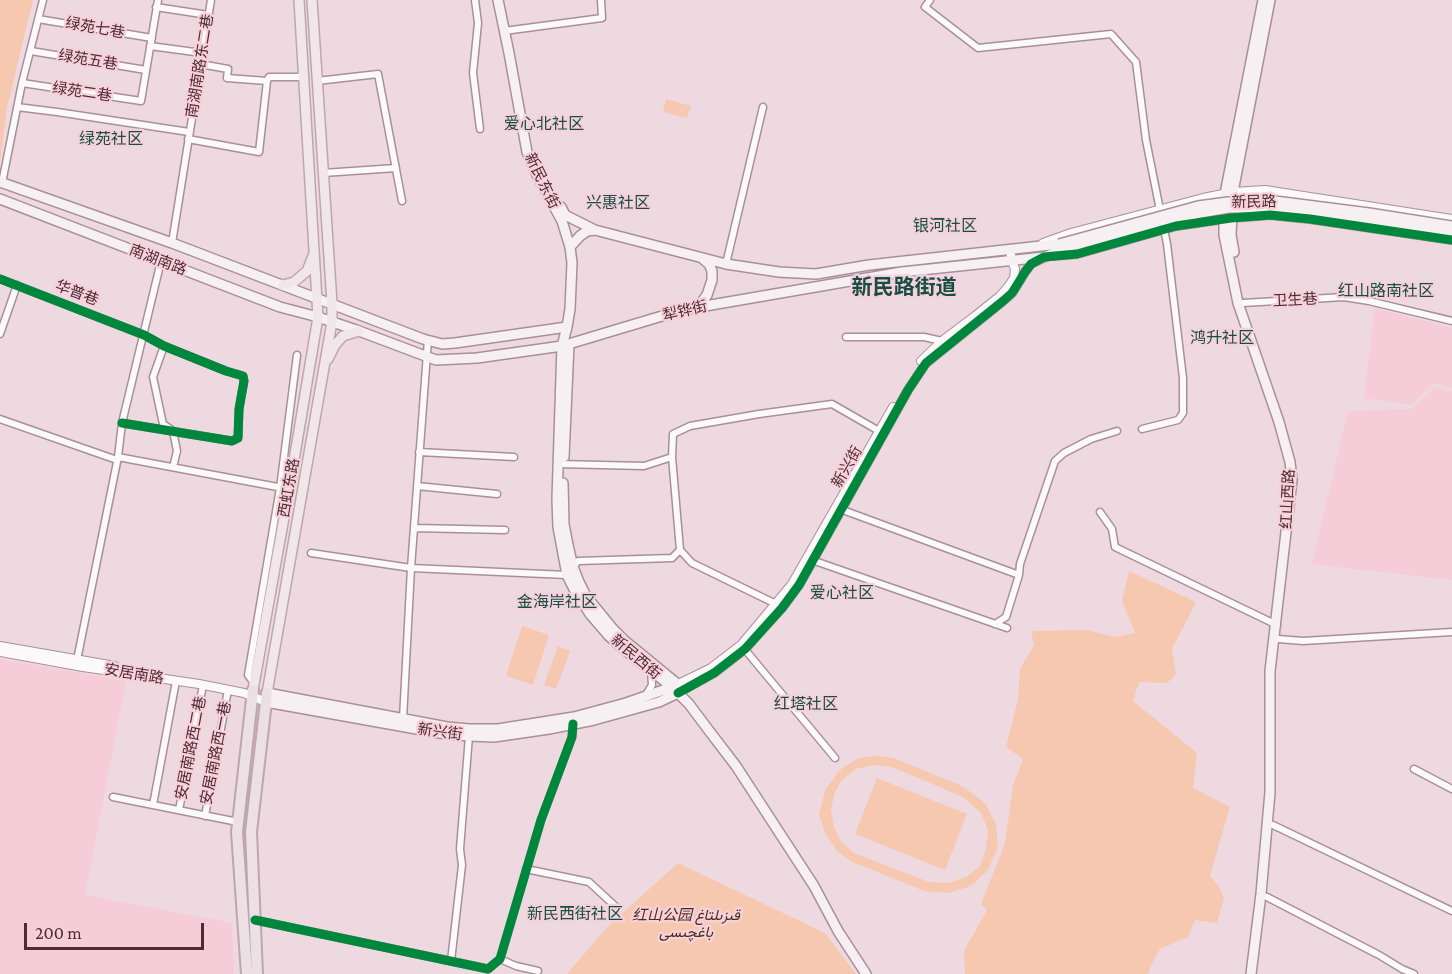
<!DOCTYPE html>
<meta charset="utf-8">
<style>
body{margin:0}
#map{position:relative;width:1452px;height:974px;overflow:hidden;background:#eed9e0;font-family:"Crimson Pro",serif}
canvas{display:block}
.scale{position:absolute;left:24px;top:923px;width:180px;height:27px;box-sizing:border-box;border:3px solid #4d2a36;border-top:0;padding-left:8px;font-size:18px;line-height:21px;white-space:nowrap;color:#4d2a36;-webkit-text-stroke:4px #f6d1dc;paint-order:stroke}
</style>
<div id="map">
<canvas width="1452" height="974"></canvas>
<div class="scale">200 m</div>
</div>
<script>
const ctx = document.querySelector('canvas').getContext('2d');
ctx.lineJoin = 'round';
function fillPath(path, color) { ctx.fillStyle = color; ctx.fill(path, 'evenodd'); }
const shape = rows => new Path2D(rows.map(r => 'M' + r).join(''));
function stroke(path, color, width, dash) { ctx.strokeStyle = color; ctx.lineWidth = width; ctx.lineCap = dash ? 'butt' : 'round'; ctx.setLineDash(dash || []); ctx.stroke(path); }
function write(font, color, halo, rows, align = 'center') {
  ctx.font = font + ' "Crimson Pro",Vazirmatn,"Noto Sans SC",serif'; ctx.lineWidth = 4.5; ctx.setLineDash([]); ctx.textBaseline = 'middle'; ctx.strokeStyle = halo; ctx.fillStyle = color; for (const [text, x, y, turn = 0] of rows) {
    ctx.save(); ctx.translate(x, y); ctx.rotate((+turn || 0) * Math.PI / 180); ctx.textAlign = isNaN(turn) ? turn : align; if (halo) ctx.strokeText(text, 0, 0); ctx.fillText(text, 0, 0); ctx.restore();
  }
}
fillPath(shape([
 [1375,308,1452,328,1452,388,1435,383,1411,405,1364,398],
 [1436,387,1452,392,1452,580,1312,564,1348,411,1412,409],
 [0,659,126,681,85,895,232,923,234,974,0,974]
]), '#f6ccd9');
fillPath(shape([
 [0,0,33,0,7,108,0,163],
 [666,99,691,106,687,118,663,112],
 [1129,571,1196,602,1172,649,1176,674,1167,683,1139,682,1133,701,1197,753,1193,788,1230,807,1210,876,1219,887,1224,898,1217,923,1195,920,1188,937,1160,949,1150,968,1148,974,965,974,964,951,987,910,981,904,1005,843,1013,786,1023,759,1006,747,1018,699,1020,669,1034,645,1031,631,1086,630,1115,637,1135,633,1122,601],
 [522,626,549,635,533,685,506,676],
 [558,646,570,651,556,689,544,685],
 [876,756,894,758,964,787,985,803,996,824,998,847,988,870,971,886,948,893,924,891,852,862,837,851,825,833,819,814,826,788,841,769,859,758],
 [874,765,892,767,963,797,981,813,988,830,986,849,980,866,966,877,948,883,929,882,854,853,841,842,834,827,831,809,835,792,842,780,856,769],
 [877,778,967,814,945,870,855,834],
 [678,863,825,933,856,974,567,974,609,925]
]), '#f7c8b0');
const minor = shape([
 [475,0,478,23,473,73,480,129],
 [930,0,925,7,978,48,1111,34,1136,62,1146,140,1160,210],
 [156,7,208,15],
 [38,19,152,38],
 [504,31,602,18,601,0],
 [150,46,202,53],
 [31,51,146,70],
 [200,64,228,69,227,78,267,81,269,77,305,77],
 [317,81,378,74,402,201],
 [22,83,141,101,158,0],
 [17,107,57,112,189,132],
 [188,139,259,152,267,81],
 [323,173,396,168],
 [2,183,22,83,43,0],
 [172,243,211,0],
 [726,264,763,107],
 [0,279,144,335,164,346,226,371,243,376,244,381,239,409,238,438,232,441,122,423],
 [1243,303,1344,297,1369,301,1452,321],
 [0,334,17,285],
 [846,337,924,337,942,341],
 [164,346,153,377,163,424,173,431,177,451,173,467],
 [0,419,117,460],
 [1142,429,1178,420,1183,413,1183,378,1167,244,1164,229],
 [419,452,514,457],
 [118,457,283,488],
 [558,464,644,466,672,457],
 [417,486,497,494],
 [840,509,1019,575],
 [1100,512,1112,529,1115,547,1277,625],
 [414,528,505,530],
 [311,553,411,568,567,575,578,561,672,558,680,550],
 [809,559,1007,628],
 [776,604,692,563,680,550,672,457,673,434,690,426,759,414,832,404,879,431],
 [995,624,1006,617,1019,575,1020,564,1055,461,1064,453,1091,439,1117,431],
 [1278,639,1303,641,1452,632],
 [742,646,835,758],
 [77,660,118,457,122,423,161,261],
 [254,683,248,675,280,488,297,355],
 [644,698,652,685,651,671],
 [403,719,411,568,428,340],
 [1414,769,1452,789],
 [113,797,238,822],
 [153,805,176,681],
 [179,810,203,685],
 [205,816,228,690],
 [1273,825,1452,911],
 [526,869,589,882,615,906],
 [1267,897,1377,954],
 [255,920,488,969,500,959,541,820,572,737,573,724],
 [1379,955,1402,969,1414,974],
 [500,959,516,966,538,971],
 [451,961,462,865,460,849,469,736]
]);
const tertiary = shape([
 [1043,243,1071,233,1203,198,1233,192,1265,190,1452,219],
 [1052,256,1077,254,1176,226,1231,218,1270,215,1310,219,1452,240],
 [921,361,942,341,975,316,1000,296,1008,287,1014,278,1015,269,1012,261,1010,250],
 [0,646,115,666],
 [0,652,83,667,199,684,244,693,266,702],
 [672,687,711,668,741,645,792,584,893,407],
 [678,693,714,673,745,649,782,608,799,585,908,390,926,363,1003,301,1012,293,1025,272,1031,264,1041,259]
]);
const secondary = shape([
 [498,0,509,53,527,152,535,171,562,221,570,247,572,263,570,309,567,327,562,346,557,499,558,527,567,575,575,591,590,614,609,636,620,646,672,687,689,704,707,728,736,766,814,886,838,931,866,974],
 [0,182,172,243,423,339,442,344,455,343,567,327],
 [0,199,280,307,318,317,359,331,436,360,477,358,562,346,682,310,902,272,1044,257,1060,251],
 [561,207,565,215,593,229],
 [570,247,580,236,587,231,595,230,726,264,779,272,816,274,869,265,1059,244],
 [1234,252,1231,235,1233,192,1270,0],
 [699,306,707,295,712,280,712,271,709,264,703,259],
 [564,457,569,344],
 [563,483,564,524,568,545,573,567,579,582,586,596,613,629,625,641,675,682],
 [267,693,447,727,469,729,498,729,574,717,626,703,672,687],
 [266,702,439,733,469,736,494,737,549,729,594,720,659,702,678,693],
 [1251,974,1261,894,1270,792,1270,671,1292,480,1290,462,1279,422,1238,303,1224,235,1224,219,1225,194,1263,0]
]);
const primary = shape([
 [283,285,294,282,307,271,313,256],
 [328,359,335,345,343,336,359,331],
 [253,690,289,490,318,317,299,0],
 [267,693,332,322,332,303,312,0]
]);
const trunk = shape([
 [247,974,237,832,253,690],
 [257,974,251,832,267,693]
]);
stroke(minor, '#a89098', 9);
stroke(tertiary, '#a89098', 10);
stroke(secondary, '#a89098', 12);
stroke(primary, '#bea6ae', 12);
stroke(trunk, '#bea6ae', 14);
stroke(minor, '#fcf9fa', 6);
stroke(tertiary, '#fcf9fa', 8);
stroke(secondary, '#f6f0f2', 9);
stroke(primary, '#f1e6e9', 9);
stroke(trunk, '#ece0e4', 10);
const secondaryBridge = shape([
 [1059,244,1198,206,1228,202,1275,201,1369,213,1452,226],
 [1060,251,1161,223,1200,213,1229,208,1277,208,1361,219,1452,235]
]);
stroke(secondaryBridge, '#a89098', 12, []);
stroke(secondaryBridge, '#f6f0f2', 9);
stroke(shape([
 [0,279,144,335,164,346,226,371,243,376,244,381,239,409,238,438,232,441,122,423],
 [678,693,714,673,745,649,782,608,799,585,908,390,926,363,1003,301,1012,293,1025,272,1031,264,1044,257,1077,254,1176,226,1231,218,1270,215,1310,219,1452,240],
 [255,920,488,969,500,959,541,820,572,737,573,724]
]), '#00873e', 9);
write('15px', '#4d2a36', '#f6d1dc', [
 ["绿苑七巷",95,28,10],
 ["绿苑五巷",88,60,9],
 ["南湖南路东二巷",200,66,-81],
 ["绿苑二巷",82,92,8],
 ["新民东街",542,181,64],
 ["新民路",1254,202,-1],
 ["南湖南路",158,260,21],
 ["华普巷",77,293,21],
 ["卫生巷",1295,300,-3],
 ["犁铧街",685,311,-13],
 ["新兴街",847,467,-60],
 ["西虹东路",289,488,-80],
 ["红山西路",1288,499,-87],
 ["新民西街",636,657,40],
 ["安居南路",134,674,9],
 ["新兴街",440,732,8],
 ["安居南路西二巷",191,748,-79],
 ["安居南路西一巷",216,753,-79]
]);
write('italic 15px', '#4b2e17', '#f6d1dc', [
 ["红山公园 قىزىلتاغ",686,915],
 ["باغچىسى",686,932]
]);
write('16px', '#164e44', '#f6d1dc', [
 ["爱心北社区",544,124],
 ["绿苑社区",111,139],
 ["兴惠社区",618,203],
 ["银河社区",945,226],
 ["红山路南社区",1386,291],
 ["鸿升社区",1222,338],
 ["爱心社区",842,593],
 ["金海岸社区",557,602],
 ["红塔社区",806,704],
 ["新民西街社区",575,914]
]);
write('bold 21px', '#164e44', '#f6d1dc', [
 ["新民路街道",904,288]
]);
</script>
